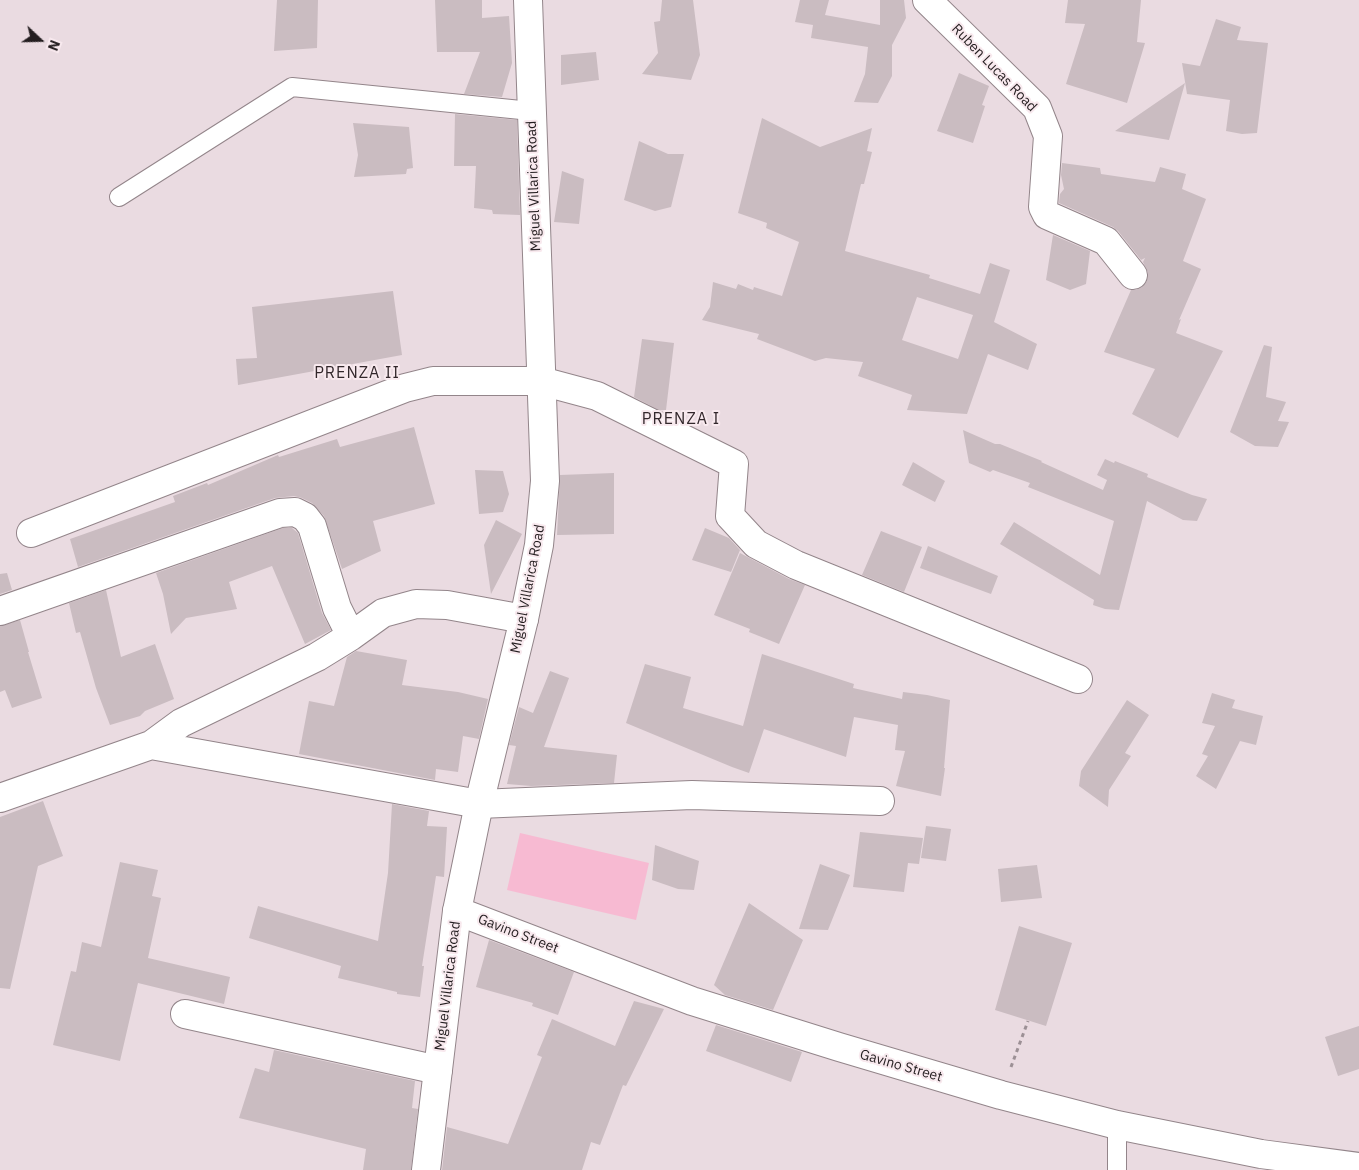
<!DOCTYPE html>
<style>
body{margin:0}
#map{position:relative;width:1359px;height:1170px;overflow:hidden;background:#eadbe1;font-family:"IBM Plex Sans",sans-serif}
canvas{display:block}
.north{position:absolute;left:15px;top:15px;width:50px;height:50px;-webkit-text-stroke:4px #f8e9ee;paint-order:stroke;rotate:111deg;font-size:14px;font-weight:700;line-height:20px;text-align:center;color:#241e20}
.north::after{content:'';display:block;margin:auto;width:18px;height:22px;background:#241e20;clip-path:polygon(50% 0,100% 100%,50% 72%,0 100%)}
</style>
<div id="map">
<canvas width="1359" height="1170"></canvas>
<div class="north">N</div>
</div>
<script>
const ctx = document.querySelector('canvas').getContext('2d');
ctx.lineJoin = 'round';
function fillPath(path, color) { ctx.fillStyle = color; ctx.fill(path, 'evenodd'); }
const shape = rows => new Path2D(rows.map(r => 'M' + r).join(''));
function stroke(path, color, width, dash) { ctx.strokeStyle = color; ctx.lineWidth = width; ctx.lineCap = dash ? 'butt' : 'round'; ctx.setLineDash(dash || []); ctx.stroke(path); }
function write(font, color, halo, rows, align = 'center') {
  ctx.font = font + ' "IBM Plex Sans",sans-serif'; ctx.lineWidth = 4; ctx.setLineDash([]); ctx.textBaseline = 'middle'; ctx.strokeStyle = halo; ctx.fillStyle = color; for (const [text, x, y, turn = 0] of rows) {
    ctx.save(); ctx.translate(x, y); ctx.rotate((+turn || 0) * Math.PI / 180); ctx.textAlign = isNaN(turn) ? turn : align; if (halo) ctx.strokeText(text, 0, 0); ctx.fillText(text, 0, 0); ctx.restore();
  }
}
fillPath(shape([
 [520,833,649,863,636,920,507,890]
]), '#f7bad2');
fillPath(shape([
 [277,0,318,0,317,48,274,51],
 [435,0,482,0,482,18,509,16,512,63,502,97,464,94,480,52,437,52],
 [662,0,693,0,700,55,691,80,642,74,658,53,654,22,660,21],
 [800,0,829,0,825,15,880,25,880,0,904,0,906,18,892,45,892,76,878,103,854,102,865,74,868,47,811,38,813,25,795,22],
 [1068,0,1141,0,1137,42,1145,43,1127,103,1066,84,1085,24,1065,23],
 [1216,19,1241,27,1237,40,1268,43,1257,133,1242,134,1226,131,1230,100,1187,94,1182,63,1200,66],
 [596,52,599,80,561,85,561,55],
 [959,73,989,86,982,105,985,106,973,143,937,131],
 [1185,83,1169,140,1115,131],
 [455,114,517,120,520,215,493,214,492,210,474,208,476,166,454,166],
 [762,118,820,147,872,128,867,151,872,152,864,184,861,184,845,251,930,275,929,278,980,294,990,263,1010,270,994,322,1037,344,1028,370,988,354,967,414,907,410,912,395,858,376,863,362,826,358,815,361,757,339,759,334,702,320,710,307,713,282,736,289,738,284,753,290,754,287,782,296,799,242,766,228,767,223,738,213],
 [917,297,973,315,958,359,902,340],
 [353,123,409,127,413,168,407,169,406,174,354,177,358,155],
 [639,141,668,154,684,154,671,207,655,211,624,200],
 [1062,163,1100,168,1101,174,1155,182,1160,167,1186,174,1182,189,1206,199,1183,261,1201,269,1179,320,1181,319,1176,333,1223,351,1178,438,1132,414,1155,369,1104,352,1131,290,1136,290,1142,287,1147,281,1148,272,1143,262,1145,258,1141,260,1118,231,1113,227,1059,203,1060,194,1064,189,1061,175],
 [562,171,584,179,579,224,554,222],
 [1053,235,1090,251,1086,284,1070,290,1046,280],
 [393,291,402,355,238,385,236,359,257,358,252,307],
 [642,339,674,343,666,410,659,410,634,397],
 [1264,345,1272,347,1266,397,1286,402,1278,421,1289,422,1278,447,1255,446,1230,432],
 [414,427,435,504,373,521,381,551,342,569,324,516,312,503,302,498,294,496,275,498,78,567,70,539,175,502,173,496,207,483,208,485,278,455,279,457,337,439,340,447],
 [963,430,995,444,1000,444,1042,461,1041,462,1103,490,1107,480,1097,475,1105,459,1114,463,1115,461,1148,474,1147,477,1192,495,1207,499,1197,521,1183,520,1147,501,1119,610,1105,609,1093,605,1094,600,1000,544,1014,522,1100,575,1114,521,1028,487,1030,483,993,470,990,472,969,463],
 [913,462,945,481,935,502,902,485],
 [475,470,503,471,509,494,503,512,479,514],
 [614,473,614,534,557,535,560,475],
 [496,520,522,534,491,594,484,545],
 [283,528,292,528,298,533,322,613,331,630,305,644,272,566,229,582,237,609,186,618,171,634,163,594,156,573],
 [705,528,729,538,740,550,731,572,692,560],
 [881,531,922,547,904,592,862,575],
 [928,546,998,576,991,594,920,568],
 [740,553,789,579,805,585,779,644,749,632,750,629,714,615],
 [7,573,12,590,0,594,0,574],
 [106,590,121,657,155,644,174,699,145,711,140,716,110,725,96,688,80,632,76,633,69,603],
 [20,620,29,652,28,652,42,698,12,708,5,690,0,692,0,626],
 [356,651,407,660,402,685,458,692,488,699,479,739,463,736,458,772,436,769,435,780,299,754,309,701,334,706,347,657],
 [762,654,854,684,853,688,902,699,903,692,927,695,950,700,944,768,945,768,941,796,896,786,905,751,895,750,898,725,854,717,846,757,764,729,749,773,732,767,626,723,645,664,691,677,683,708,743,726],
 [550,671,569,678,544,747,617,755,614,783,531,786,507,784,516,746,509,745,519,707,533,713],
 [1212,693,1235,700,1232,708,1263,716,1256,745,1240,741,1216,789,1196,776,1208,756,1202,754,1215,726,1202,723],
 [1127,700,1149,715,1125,753,1131,756,1109,790,1108,807,1079,786,1081,771],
 [43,801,63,856,38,866,10,989,0,988,0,817],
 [392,804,429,811,427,826,447,827,444,877,436,876,422,966,424,966,420,997,397,994,397,992,338,978,341,966,249,938,258,906,378,941,388,873],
 [926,826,951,829,946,861,921,858],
 [860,832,923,838,919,864,908,863,904,892,853,887],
 [655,845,699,861,694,890,678,889,652,880],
 [120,862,158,870,152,896,161,898,148,958,230,977,224,1004,138,983,120,1061,53,1045,71,971,76,972,82,942,101,947],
 [820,864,850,875,828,930,799,929],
 [1037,865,1042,898,1001,902,998,869],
 [749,903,803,940,773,1010,725,995,714,985],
 [1019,926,1072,943,1046,1026,995,1010],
 [489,940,574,972,558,1015,532,1006,533,1003,476,987],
 [634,1001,664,1009,626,1086,623,1085,600,1145,591,1142,582,1170,442,1170,447,1127,508,1144,542,1057,537,1055,552,1019,615,1046],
 [716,1025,802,1052,791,1082,706,1051],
 [1359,1026,1359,1069,1338,1076,1325,1037],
 [274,1050,415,1081,412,1108,418,1109,411,1170,363,1170,366,1149,239,1118,255,1068,269,1072]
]), '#cabcc1');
const service = shape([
 [119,197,292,87,531,111],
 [1117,1125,1117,1170]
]);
const minor = shape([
 [927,0,1037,108,1048,136,1043,207,1047,215,1106,241,1133,275],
 [31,533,405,388,433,381,541,381,597,396,734,464,730,516,756,544,796,565,1078,679],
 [0,611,280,513,295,512,305,517,312,526,337,608,351,636],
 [151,745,479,804,692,795,880,801],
 [0,798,151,745,181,723,317,657,351,636,383,613,416,604,447,605,524,619],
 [185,1014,438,1070]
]);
const tertiary = shape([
 [457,911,692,1001,839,1047,1001,1095,1117,1125,1261,1154,1359,1167]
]);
const secondary = shape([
 [426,1170,457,911,479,804,524,619,539,545,545,481,528,0]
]);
stroke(service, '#93858a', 20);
stroke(minor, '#93858a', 30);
stroke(tertiary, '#93858a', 30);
stroke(secondary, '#93858a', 30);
stroke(shape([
 [1011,1067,1028,1021]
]), '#9c9095', 3, [4, 4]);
stroke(service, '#fff', 18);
stroke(minor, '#fff', 28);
stroke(tertiary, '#fff', 28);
stroke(secondary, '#fff', 28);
write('14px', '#241e20', '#f8e9ee', [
 ["Ruben Lucas Road",994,68,46],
 ["Miguel Villarica Road",534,186,-92],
 ["Miguel Villarica Road",528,589,-79],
 ["Gavino Street",518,934,21],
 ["Miguel Villarica Road",448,986,-83],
 ["Gavino Street",901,1066,16]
]);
ctx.letterSpacing = '1px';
write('16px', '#32272b', '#f8e9ee', [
 ["PRENZA II",357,373],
 ["PRENZA I",681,419]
]);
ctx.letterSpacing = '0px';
</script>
